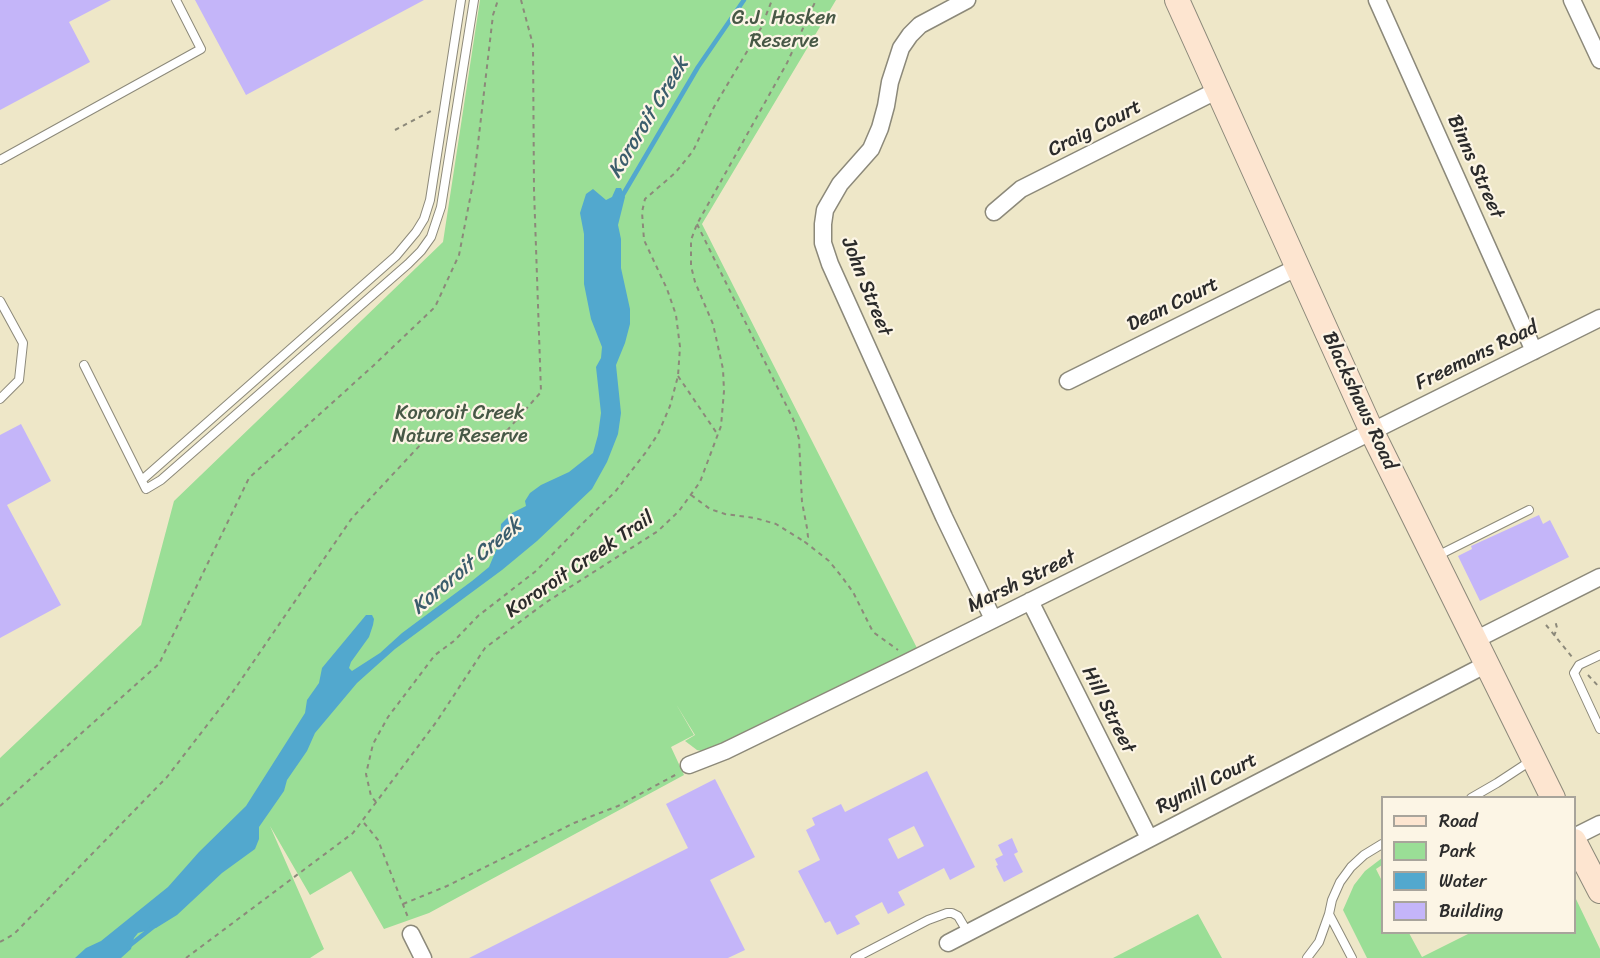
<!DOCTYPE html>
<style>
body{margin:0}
#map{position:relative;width:1600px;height:958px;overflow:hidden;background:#eee7c8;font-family:Sriracha,sans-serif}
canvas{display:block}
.legend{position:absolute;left:1381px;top:796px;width:195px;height:138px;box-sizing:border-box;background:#fcf5e5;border:2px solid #a8a49b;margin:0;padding:8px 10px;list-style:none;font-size:18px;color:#2b2b2b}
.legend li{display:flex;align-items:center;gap:12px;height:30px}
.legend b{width:30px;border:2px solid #a8a49b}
</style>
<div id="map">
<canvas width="1600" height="958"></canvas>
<ul class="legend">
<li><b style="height:8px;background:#fde5d0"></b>Road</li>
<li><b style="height:16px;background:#9ade96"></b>Park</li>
<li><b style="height:16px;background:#52a8ce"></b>Water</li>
<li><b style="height:16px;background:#c4b5f9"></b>Building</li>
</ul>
</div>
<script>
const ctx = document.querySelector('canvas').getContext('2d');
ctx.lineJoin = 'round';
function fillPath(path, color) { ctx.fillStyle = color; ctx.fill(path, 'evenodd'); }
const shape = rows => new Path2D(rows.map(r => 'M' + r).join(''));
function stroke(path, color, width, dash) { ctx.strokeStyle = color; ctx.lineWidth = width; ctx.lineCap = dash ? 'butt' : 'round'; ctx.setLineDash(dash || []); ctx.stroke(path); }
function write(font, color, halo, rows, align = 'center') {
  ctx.font = font + ' Sriracha,sans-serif'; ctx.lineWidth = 4.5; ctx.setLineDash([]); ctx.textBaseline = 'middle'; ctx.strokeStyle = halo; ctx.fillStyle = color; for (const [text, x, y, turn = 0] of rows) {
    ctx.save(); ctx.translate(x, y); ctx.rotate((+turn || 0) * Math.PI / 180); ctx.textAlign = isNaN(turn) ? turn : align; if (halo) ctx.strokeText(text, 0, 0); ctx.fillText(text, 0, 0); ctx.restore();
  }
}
fillPath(shape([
 [480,0,836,0,702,224,918,650,709,753,697,750,685,741,695,735,676,704,694,735,671,747,684,775,429,913,384,929,351,871,310,895,270,826,324,949,310,958,0,958,0,758,141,625,174,501,443,242],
 [1382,858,1382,865,1376,869,1382,881,1382,932,1409,933,1422,957,1470,933,1574,932,1575,897,1600,949,1600,958,1367,958,1343,910,1354,885,1365,871],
 [1198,914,1222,958,1113,958]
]), '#9ade96');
fillPath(shape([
 [616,188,621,188,625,197,618,225,621,239,621,268,630,309,630,324,625,343,616,365,621,413,618,434,607,462,592,489,537,541,502,570,395,649,357,683,315,733,307,751,287,780,284,791,259,827,259,839,255,849,222,873,177,915,156,928,138,933,134,938,131,949,121,958,75,958,86,948,101,941,168,887,199,852,246,806,305,713,307,700,319,683,322,668,366,615,372,615,374,619,373,625,369,637,351,662,349,668,352,671,380,653,402,633,472,581,489,567,500,541,501,524,512,513,526,506,525,501,530,493,541,485,569,472,593,453,598,435,601,413,596,367,601,358,602,347,591,319,584,284,584,234,580,213,586,194,593,189,606,200,612,197]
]), '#52a8ce');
stroke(shape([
 [621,198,698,67,744,0],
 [129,946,153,927]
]), '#52a8ce', 4.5);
fillPath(shape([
 [0,0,111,0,69,22,90,62,0,110],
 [195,0,424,0,246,95],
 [21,424,51,481,7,505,61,605,0,638,0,435],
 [1539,515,1543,524,1550,520,1569,557,1480,601,1458,556,1472,549,1471,546],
 [927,771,975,867,950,880,944,868,898,892,905,905,888,914,882,902,855,916,860,924,837,935,830,921,825,923,798,871,820,860,806,830,815,825,812,818,841,804,845,812],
 [914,826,924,846,898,859,888,839],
 [715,779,755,857,710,880,745,950,728,958,469,958,688,848,666,804],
 [1012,838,1018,852,1014,854,1023,872,1004,882,996,866,998,865,995,859,1003,855,998,845]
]), '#c4b5f9');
const lane = shape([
 [0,160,201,49,176,0],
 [0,301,23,343,19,380,0,399],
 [84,365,146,489,161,480,408,264,421,251,431,237,441,207,474,0],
 [142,480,396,256,416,232,424,219,430,200,461,0],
 [1435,557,1529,510],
 [1600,655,1579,665,1574,673,1600,729],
 [1471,798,1497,783,1532,760],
 [855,958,928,920,947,913,952,913,958,916,968,933],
 [1307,958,1319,942,1329,914],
 [1352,958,1329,914,1332,900,1340,882,1351,867,1364,855,1382,844]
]);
const street = shape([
 [967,0,920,25,910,35,901,48,890,82,886,106,880,128,871,149,840,184,825,210,823,224,823,243,830,264,944,517,993,619],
 [1377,0,1534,351],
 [1572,0,1600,60],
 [994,212,1021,189,1218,90],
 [1068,381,1298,267],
 [1030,601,1149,838],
 [1475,640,1600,577],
 [689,765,725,751,904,664,1600,318],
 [1574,837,1600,824],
 [411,934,423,958],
 [948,943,1487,664]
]);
const secondary = shape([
 [1177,0,1372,432,1553,798],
 [1574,841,1600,891]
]);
stroke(lane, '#8c897a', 10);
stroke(street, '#8c897a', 19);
stroke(secondary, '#8c897a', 26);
stroke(shape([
 [395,130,431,111],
 [697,224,794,421,799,439,802,502,807,528,808,537,805,542,829,561,842,577,853,592,873,632,898,650],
 [678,376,718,435],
 [691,495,710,509,725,514,755,518,776,524,805,542],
 [1546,625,1572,657],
 [1554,636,1557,628,1555,620],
 [1588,675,1600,688],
 [376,802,371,796,366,774,373,744,388,717,435,655,454,641,478,616,536,571,588,518,615,492,646,452,658,434,670,406,678,376,680,347,676,315,667,289,644,240,642,212,645,199,675,173,693,151,714,107,761,28,772,0],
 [0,806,159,664,249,478,373,366,435,307,459,255,474,178,493,15,498,0],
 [364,823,378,840,409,920],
 [403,904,447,886,574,823,618,806,677,774],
 [0,942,14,934,167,777,232,693,352,518,423,442,446,440,497,442,541,392,534,190,533,45,521,0],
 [186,958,353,833,437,721,485,648,545,603,658,531,679,511,700,482,721,426,724,391,723,369,713,324,695,282,691,266,691,240,697,224,787,63,816,0]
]), '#8c897a', 2, [4.5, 4.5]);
stroke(lane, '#fff', 8);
stroke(street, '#fff', 16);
stroke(secondary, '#fde5d0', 24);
write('20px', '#475846', '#fcf5e5', [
 ["G.J. Hosken",784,19],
 ["Reserve",784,42],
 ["Kororoit Creek",460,414],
 ["Nature Reserve",460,437]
]);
write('20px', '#2b2b2b', '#fcf5e5', [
 ["Craig Court",1095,129,-27],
 ["Binns Street",1475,167,66],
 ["John Street",866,287,68],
 ["Dean Court",1173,305,-26],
 ["Freemans Road",1477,356,-26],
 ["Blackshaws Road",1359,401,65],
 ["Kororoit Creek Trail",580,565,-34],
 ["Marsh Street",1022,582,-26],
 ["Hill Street",1108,710,63],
 ["Rymill Court",1207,784,-27]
]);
write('italic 21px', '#3b5d6c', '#fcf5e5', [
 ["Kororoit Creek",649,118,-59],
 ["Kororoit Creek",467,567,-40]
]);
</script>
